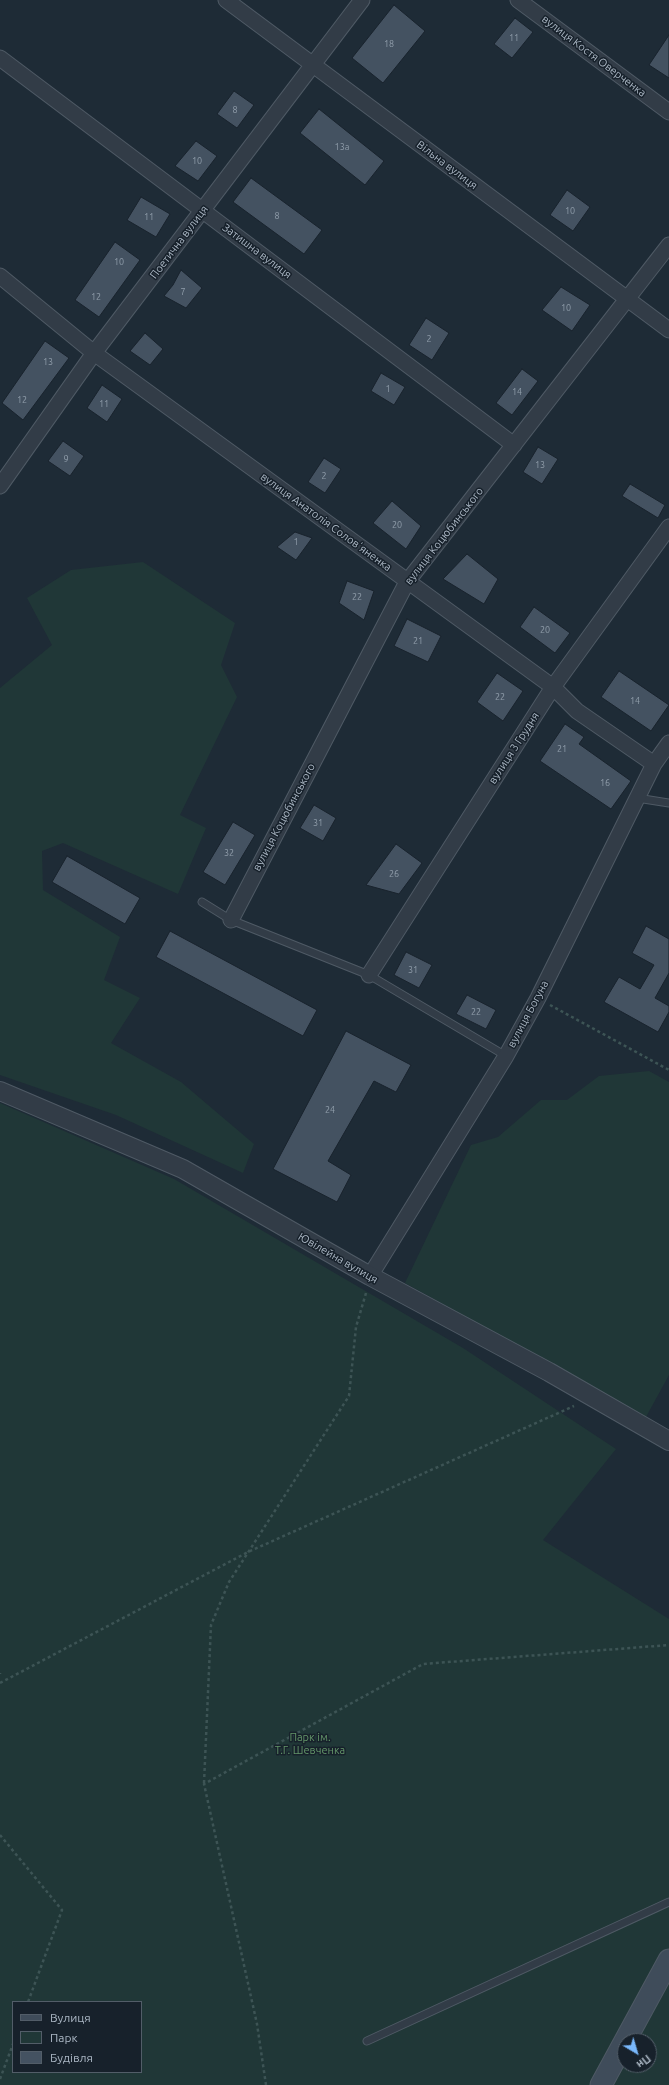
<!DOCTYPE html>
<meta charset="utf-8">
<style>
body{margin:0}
#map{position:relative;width:669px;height:2085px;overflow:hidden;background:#1e2b36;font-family:Ubuntu,sans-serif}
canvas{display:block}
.legend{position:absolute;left:12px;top:2001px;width:130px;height:72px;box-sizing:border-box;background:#17212b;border:1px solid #525d68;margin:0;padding:5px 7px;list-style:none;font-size:12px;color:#abb7c4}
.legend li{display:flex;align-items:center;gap:8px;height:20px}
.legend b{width:20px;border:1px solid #525d68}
.north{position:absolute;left:617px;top:2033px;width:40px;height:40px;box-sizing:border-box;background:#17212b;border:1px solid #525d68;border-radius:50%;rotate:142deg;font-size:11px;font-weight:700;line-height:16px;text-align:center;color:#abb7c4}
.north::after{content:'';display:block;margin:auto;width:14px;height:18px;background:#79b8fc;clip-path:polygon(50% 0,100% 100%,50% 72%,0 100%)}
</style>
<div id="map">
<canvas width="669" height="2085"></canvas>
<ul class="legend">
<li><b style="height:5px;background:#3f4c5a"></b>Вулиця</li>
<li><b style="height:11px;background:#203737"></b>Парк</li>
<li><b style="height:11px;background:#445261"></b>Будівля</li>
</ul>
<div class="north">Пн</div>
</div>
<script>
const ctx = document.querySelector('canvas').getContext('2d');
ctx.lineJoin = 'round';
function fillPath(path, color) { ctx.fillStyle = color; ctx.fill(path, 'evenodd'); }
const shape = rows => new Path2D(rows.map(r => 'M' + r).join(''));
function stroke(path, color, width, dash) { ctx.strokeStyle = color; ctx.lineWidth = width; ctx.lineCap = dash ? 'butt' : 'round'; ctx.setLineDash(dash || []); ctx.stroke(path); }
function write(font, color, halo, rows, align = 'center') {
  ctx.font = font + ' Ubuntu,sans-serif'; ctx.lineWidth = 3; ctx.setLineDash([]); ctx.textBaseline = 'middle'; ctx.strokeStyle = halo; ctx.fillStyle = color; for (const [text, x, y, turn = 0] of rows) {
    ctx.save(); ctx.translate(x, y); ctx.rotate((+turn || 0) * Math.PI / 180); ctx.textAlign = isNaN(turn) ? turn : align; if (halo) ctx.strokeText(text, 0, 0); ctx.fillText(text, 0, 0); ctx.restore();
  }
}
fillPath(shape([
 [143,562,235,623,221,665,237,697,180,815,206,828,178,894,63,843,42,851,43,890,120,937,104,980,140,998,111,1043,181,1082,254,1144,243,1173,116,1115,0,1075,0,688,52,645,27,598,71,570],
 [649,1071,669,1082,669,1375,646,1417,405,1283,471,1145,498,1137,541,1100,567,1100,599,1076],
 [0,1103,174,1179,463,1348,616,1449,543,1540,669,1619,669,2085,0,2085],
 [13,2002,141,2002,141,2072,13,2072],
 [625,2041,649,2041,649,2065,625,2065]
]), '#203737');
const building = shape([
 [394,5,425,31,383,83,352,58,394,5],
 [515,18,533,32,512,58,494,44,515,18],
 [669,35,669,78,649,65,669,35],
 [234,91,254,105,237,128,217,114,234,91],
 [319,109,384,161,365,185,300,133,319,109],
 [196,141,217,156,198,181,175,166,196,141],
 [251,178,322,230,304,254,233,202,251,178],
 [567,190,590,207,573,231,550,215,567,190],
 [141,197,170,214,156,237,127,220,141,197],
 [115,242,140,260,99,317,75,300,115,242],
 [181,270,202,288,186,308,164,296,173,285,181,270],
 [561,287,590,305,572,331,542,310,561,287],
 [426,318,449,333,432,360,409,345,426,318],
 [145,333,163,349,150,365,130,351,145,333],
 [45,341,69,358,23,420,2,403,45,341],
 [522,369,538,381,512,415,496,403,522,369],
 [381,373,405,387,394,405,371,391,381,373],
 [102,385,122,399,107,422,87,408,102,385],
 [63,441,84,456,70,476,48,461,63,441],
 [538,447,558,459,542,484,523,472,538,447],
 [324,458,341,469,325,493,308,482,324,458],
 [630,484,665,505,658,518,622,496,630,484],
 [392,501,421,526,406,549,373,523,392,501],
 [295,532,312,538,296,560,277,547,295,532],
 [467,554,498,579,484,604,443,579,467,554],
 [347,581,374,591,364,620,339,603,347,581],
 [534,607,570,633,555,653,520,627,534,607],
 [407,619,441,636,428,662,394,646,407,619],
 [619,671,669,705,651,731,601,697,619,671],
 [497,673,523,691,503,721,477,702,497,673],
 [565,724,584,737,579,744,631,781,611,809,540,761,565,724],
 [314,805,336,818,323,841,300,828,314,805],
 [233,822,255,835,225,885,203,872,233,822],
 [396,844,422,863,399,894,366,885,396,844],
 [67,856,140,898,125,924,52,882,67,856],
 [646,926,669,939,669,973,655,998,669,1006,669,1012,658,1032,604,1002,619,977,640,989,654,965,632,953,646,926],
 [170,931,317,1010,303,1036,156,957,170,931],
 [406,952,432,965,419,988,394,975,406,952],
 [467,995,496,1010,486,1029,456,1014,467,995],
 [346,1031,411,1065,396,1092,374,1081,328,1161,351,1175,337,1202,273,1169,346,1031]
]);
fillPath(building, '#445261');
stroke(building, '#19232d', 1);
const service = shape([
 [637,798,669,803],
 [202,902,231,920,369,975,506,1056],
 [367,2041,669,1902]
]);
const minor = shape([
 [226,0,669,330],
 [518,0,669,112],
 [0,58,514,445],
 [0,276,94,353,553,687,577,711,654,764],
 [0,486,94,353,362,0],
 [231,920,407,582,669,245],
 [369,975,553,687,669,527],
 [370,1276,506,1056,538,998,654,764,669,743]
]);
const tertiary = shape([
 [0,1091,183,1169,370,1276,549,1372,669,1441]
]);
const secondary = shape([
 [601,2085,669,1960]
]);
stroke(service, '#4f5a65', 9);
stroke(minor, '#4f5a65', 17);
stroke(tertiary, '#4f5a65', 20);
stroke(secondary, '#4f5a65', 23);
stroke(shape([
 [550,1005,669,1070],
 [0,1673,0,1674],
 [0,1683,248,1552,574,1406],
 [204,1783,211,1625,229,1582,349,1396,356,1327,366,1293],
 [0,1835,62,1910,28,2002],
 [0,2079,13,2044],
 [266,2085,257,2024,204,1784,423,1664,669,1645]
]), '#3d5455', 2.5, [3, 3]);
stroke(service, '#323c47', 7);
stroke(minor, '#323c47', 15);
stroke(tertiary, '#323c47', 18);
stroke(secondary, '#3f4c5a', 21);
write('9px', '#919eab', null, [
 ["11",514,38],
 ["18",389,44],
 ["8",235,110],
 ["13а",342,147],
 ["10",197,161],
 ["10",570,211],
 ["8",277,216],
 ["11",149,217],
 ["10",119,262],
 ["7",183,292],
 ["12",96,297],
 ["10",566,308],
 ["2",429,339],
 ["13",48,362],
 ["1",388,389],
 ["14",517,392],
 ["12",22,400],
 ["11",104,404],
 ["9",66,459],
 ["13",540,465],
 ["2",324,476],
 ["20",397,525],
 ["1",296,542],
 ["22",357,597],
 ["20",545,630],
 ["21",418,641],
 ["22",500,697],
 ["14",635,701],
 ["21",562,749],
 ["16",605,783],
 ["31",318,823],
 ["32",229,853],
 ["26",394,874],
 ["31",413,970],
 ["22",476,1012],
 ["24",330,1110]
]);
write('11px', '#abb7c4', '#17212b', [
 ["вулиця Костя Оверченка",594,56,37],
 ["Вільна вулиця",447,165,37],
 ["Поетична вулиця",179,242,-53],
 ["Затишна вулиця",257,251,37],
 ["вулиця Анатолія Соловʼяненка",326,522,36],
 ["вулиця Коцюбинського",444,536,-52],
 ["вулиця 3 Грудня",514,748,-57],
 ["вулиця Коцюбинського",284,817,-62],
 ["вулиця Богуна",528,1014,-62],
 ["Ювілейна вулиця",338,1258,30]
]);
write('11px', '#639569', '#17212b', [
 ["Парк ім.",310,1737],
 ["Т.Г. Шевченка",310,1750]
]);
</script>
